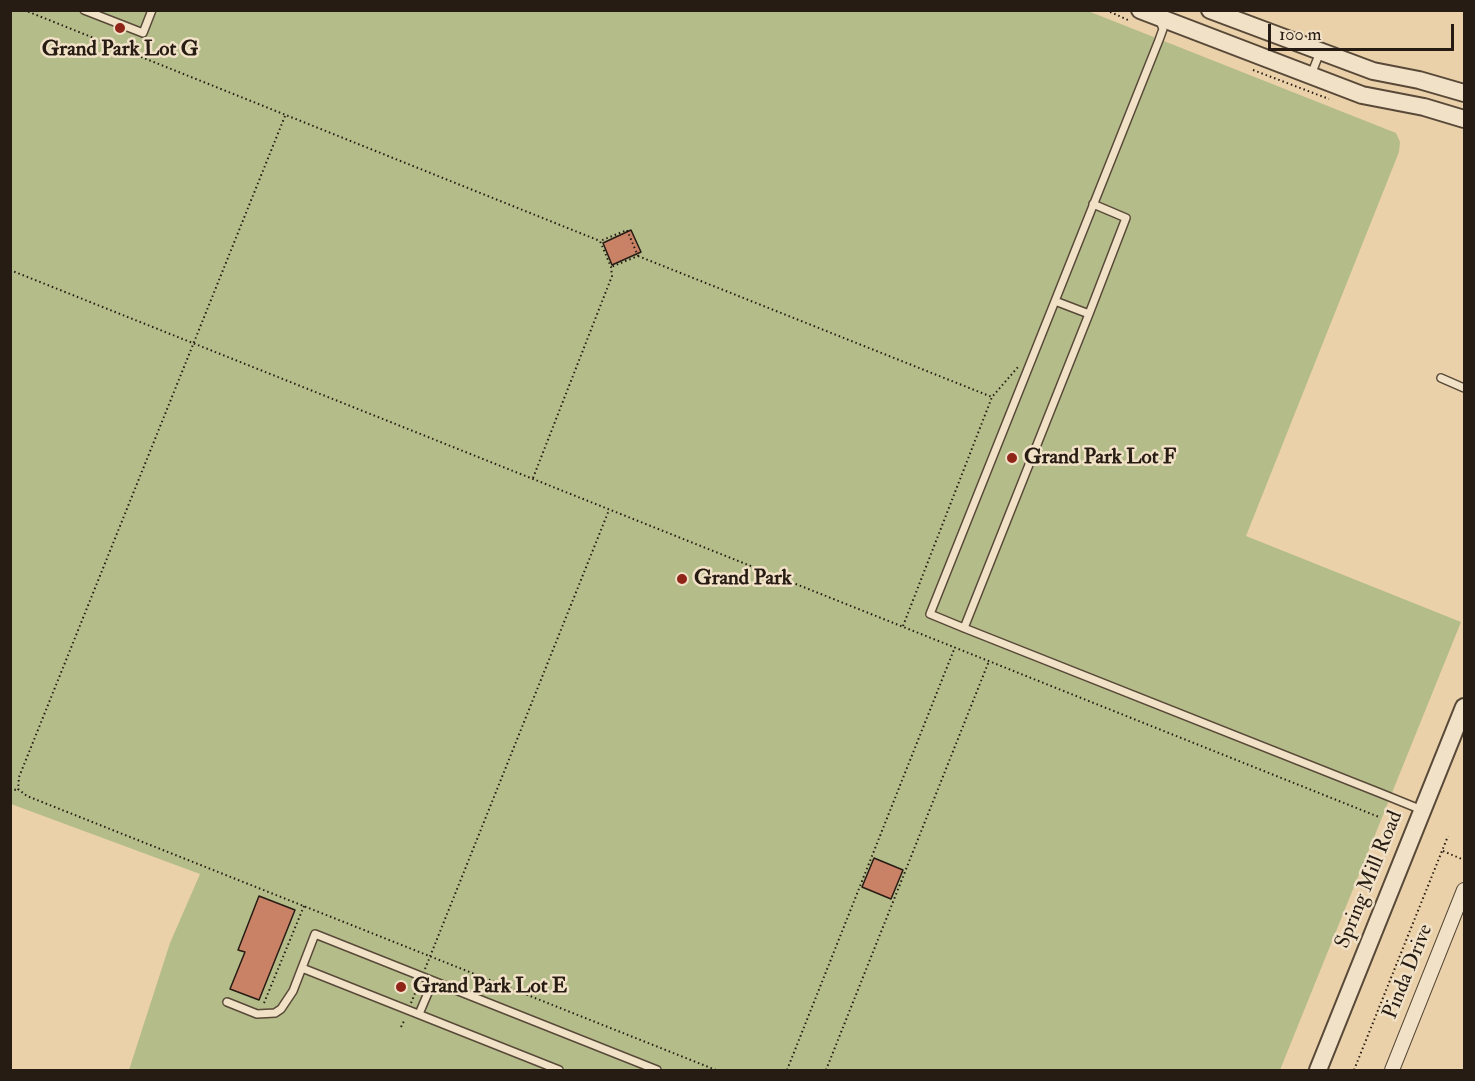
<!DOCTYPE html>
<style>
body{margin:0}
#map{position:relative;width:1475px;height:1081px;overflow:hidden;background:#ead1a9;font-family:"IM FELL Double Pica",serif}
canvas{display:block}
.frame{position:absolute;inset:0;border:12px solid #271c13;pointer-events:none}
.scale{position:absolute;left:1268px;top:24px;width:186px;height:27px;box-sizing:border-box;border:3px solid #271c13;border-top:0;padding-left:8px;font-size:18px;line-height:21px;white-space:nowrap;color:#271c13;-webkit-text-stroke:4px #f1e1c7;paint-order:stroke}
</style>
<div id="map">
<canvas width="1475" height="1081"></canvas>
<div class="frame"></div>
<div class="scale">100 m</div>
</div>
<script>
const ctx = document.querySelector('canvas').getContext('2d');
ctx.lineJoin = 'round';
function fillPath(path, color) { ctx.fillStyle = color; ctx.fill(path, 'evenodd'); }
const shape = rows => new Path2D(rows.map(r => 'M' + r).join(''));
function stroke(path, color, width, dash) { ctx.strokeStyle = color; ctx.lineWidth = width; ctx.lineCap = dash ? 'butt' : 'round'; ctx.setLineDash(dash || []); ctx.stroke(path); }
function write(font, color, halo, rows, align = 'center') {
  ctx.font = font + ' "IM FELL Double Pica",serif'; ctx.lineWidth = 5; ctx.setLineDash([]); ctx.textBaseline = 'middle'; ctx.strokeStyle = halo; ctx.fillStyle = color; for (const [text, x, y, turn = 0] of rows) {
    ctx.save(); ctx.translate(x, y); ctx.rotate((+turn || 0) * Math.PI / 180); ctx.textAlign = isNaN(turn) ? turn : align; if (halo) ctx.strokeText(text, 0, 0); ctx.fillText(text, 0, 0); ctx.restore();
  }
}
fillPath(shape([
 [10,11,1088,11,1396,133,1400,142,1399,152,1246,536,1461,622,1280,1070,129,1070,170,943,200,874,11,804]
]), '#b4bc8a');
const building = shape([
 [631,230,641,252,612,265,603,243,631,230],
 [874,858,903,870,891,899,862,887,874,858],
 [259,896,295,910,259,1000,230,989,245,952,238,950,259,896]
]);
fillPath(building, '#ca8267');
stroke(building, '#271c13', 1.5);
const service = shape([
 [84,10,143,33,152,10],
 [1311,75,1320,52],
 [1055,301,1159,40,1163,29,1160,21],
 [1089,314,1126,218,1093,204],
 [1441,378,1464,388],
 [964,628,1089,314,1055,301,930,614,964,628,1380,793,1422,810],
 [302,968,559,1070],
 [227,1002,257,1014,275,1013,281,1009,293,991,315,934,657,1070],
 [419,1014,433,981]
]);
const minor = shape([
 [1392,1070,1464,890]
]);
const tertiary = shape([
 [1140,10,1362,95,1424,107,1464,119],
 [1210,10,1373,71,1419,80,1464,93],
 [1318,1070,1464,707]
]);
stroke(service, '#584938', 10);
stroke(minor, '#584938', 16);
stroke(tertiary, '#584938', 20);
stroke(shape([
 [24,10,600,241],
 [1106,10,1128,20],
 [1253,70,1329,99],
 [285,116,19,777,18,789,27,796,716,1070],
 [638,256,992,397],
 [10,270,1379,817],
 [533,478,612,276,611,267,600,241,627,230,638,256,611,267],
 [903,626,992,397,1018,367],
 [10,791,18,789],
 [1443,851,1464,860],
 [425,969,609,510],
 [264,1003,304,906],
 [411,1003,418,986],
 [401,1027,405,1019],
 [787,1070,955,647],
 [826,1070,989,661],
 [1354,1070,1448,836]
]), '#271c13', 2, [1.5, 3]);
stroke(service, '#f1e1c7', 7);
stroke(minor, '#f1e1c7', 14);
stroke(tertiary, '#f1e1c7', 16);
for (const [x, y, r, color] of [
 [120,28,6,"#8f2418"],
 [1012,458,6,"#8f2418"],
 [682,579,6,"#8f2418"],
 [401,987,6,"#8f2418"]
]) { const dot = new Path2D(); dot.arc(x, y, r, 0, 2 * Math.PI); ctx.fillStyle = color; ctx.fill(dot); stroke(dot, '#f1e1c7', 2); }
write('bold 21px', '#271c13', '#f1e1c7', [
 ["Grand Park Lot G",120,50,"center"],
 ["Grand Park Lot F",1024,458],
 ["Grand Park",694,579],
 ["Grand Park Lot E",413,987]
], 'left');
write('21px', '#271c13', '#f1e1c7', [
 ["Spring Mill Road",1370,880,-68],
 ["Pinda Drive",1409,972,-68]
]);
</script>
